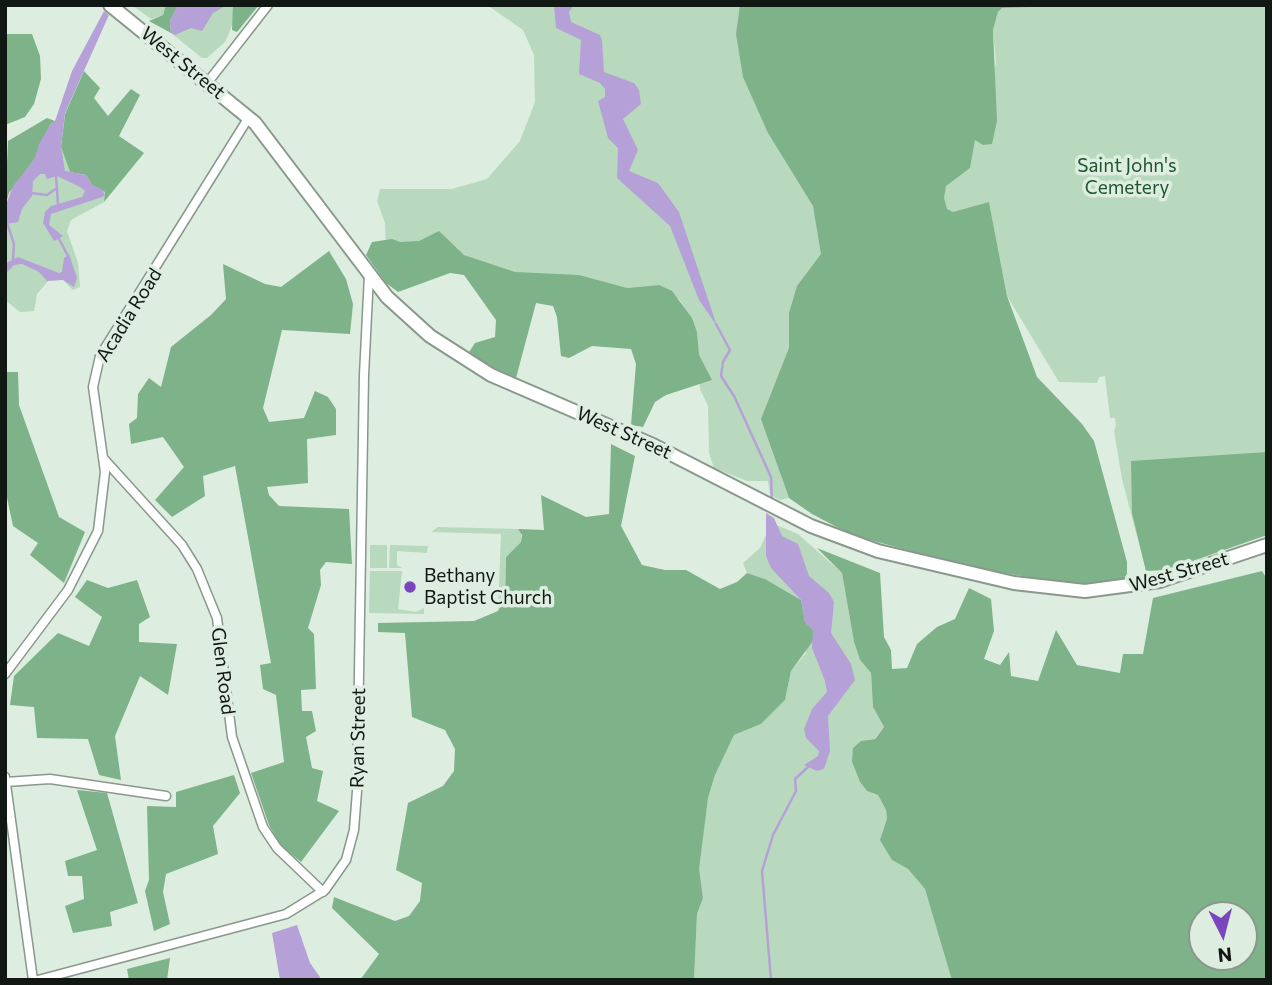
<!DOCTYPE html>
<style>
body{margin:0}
#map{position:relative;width:1272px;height:985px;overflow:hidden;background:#ddeddf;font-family:Commissioner,sans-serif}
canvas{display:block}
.frame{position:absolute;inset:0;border:7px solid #111712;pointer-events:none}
.north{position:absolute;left:1188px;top:901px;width:70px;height:70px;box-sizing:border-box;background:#ddeddf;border:2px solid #8b978d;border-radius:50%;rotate:174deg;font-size:19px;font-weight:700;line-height:28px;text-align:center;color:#111712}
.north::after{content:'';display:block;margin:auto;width:24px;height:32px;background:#7a46bd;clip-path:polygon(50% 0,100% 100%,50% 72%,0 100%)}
</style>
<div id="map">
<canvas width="1272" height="985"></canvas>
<div class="frame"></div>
<div class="north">N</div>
</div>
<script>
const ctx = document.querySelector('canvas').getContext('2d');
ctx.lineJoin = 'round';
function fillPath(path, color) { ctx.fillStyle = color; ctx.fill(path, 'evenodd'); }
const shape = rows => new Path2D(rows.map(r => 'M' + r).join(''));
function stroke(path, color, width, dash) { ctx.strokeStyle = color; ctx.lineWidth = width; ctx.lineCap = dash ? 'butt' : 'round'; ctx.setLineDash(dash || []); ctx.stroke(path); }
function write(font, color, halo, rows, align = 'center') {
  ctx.font = font + ' Commissioner,sans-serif'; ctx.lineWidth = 7; ctx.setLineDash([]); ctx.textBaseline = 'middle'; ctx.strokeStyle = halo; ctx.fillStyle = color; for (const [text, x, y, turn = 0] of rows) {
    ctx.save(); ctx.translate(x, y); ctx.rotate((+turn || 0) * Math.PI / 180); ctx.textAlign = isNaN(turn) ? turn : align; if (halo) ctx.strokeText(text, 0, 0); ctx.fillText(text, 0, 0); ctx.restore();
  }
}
fillPath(shape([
 [132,5,166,5,163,15,151,19],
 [178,5,233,5,234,18,230,31,225,42,207,58,202,58,171,33,170,21],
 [487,5,999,5,852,206,780,473,789,498,780,500,770,495,768,481,747,481,714,468,709,453,708,406,700,389,697,332,680,300,659,285,627,288,519,285,461,253,386,250,385,223,377,201,380,189,452,189,487,179,520,141,535,102,534,55,523,30],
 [1092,5,1267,5,1267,531,1146,571,1122,479,1114,431,1116,426,1115,418,1110,418,1105,376,1099,377,1097,383,1059,382,1007,296,989,202,935,218,931,197,975,139,996,63,993,30,998,12,1002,8],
 [61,147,70,172,105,192,104,202,71,220,67,231,78,263,80,287,73,290,63,280,49,280,37,294,34,311,20,312,5,300,5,207],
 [766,513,774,518,776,525,798,534,842,573,854,642,860,660,871,673,873,707,884,727,874,739,861,741,852,762,860,782,867,791,878,795,886,810,892,860,908,869,925,889,954,980,694,980,697,914,703,898,698,869,708,798,715,775,734,735,761,724,785,700,791,671,806,653,801,600,765,579,747,573,743,563,760,548,766,535],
 [438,527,518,529,521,532,521,542,506,557,505,600,498,612,501,534,431,532],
 [370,545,387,545,387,568,370,568],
 [390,545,428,546,427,553,397,551,397,565,402,568,389,568],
 [370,571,402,571,398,609,416,612,424,608,424,614,369,613]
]), '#b8d9be');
fillPath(shape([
 [166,5,178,5,170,21,171,33,149,21,163,15],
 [233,5,259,5,237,32,232,30],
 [740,5,1092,5,1002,8,998,12,993,30,997,121,992,144,983,145,975,140,970,168,946,186,944,198,947,209,953,212,989,202,1007,296,1037,377,1082,424,1094,441,1127,562,1127,574,1123,580,1110,583,1066,583,1003,573,918,553,852,535,812,514,789,498,761,419,789,348,789,313,797,286,821,254,813,206,768,133,743,77,736,34],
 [5,34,32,34,40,56,41,79,34,104,25,117,5,125],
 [84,71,100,88,94,98,108,116,131,89,140,95,119,136,144,153,104,202,105,192,92,185,86,175,70,172,61,147,65,114],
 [47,118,55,121,50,125,34,160,9,193,5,207,8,141],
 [439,231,464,255,515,272,579,275,627,288,659,285,672,291,692,318,697,332,699,355,712,380,666,395,655,402,643,427,631,425,636,364,631,349,592,346,569,358,561,356,557,317,553,306,536,303,516,378,481,362,469,352,475,343,495,337,496,320,464,275,450,273,398,292,386,283,366,255,372,242,392,239,400,242,419,241],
 [329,251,346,279,353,304,350,334,282,330,263,408,269,422,304,418,315,391,328,397,336,409,336,435,307,439,308,483,267,487,269,495,279,506,349,509,352,564,326,562,320,570,321,585,308,628,314,634,316,689,301,690,302,711,312,711,316,731,306,737,312,768,323,771,317,801,339,811,301,862,280,845,269,825,251,773,284,762,276,695,263,689,260,665,271,663,235,466,203,476,205,496,172,517,155,500,184,467,163,437,131,444,129,424,137,418,138,394,149,378,161,387,171,347,211,315,226,299,223,264,265,284,281,287],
 [5,372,18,372,19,405,59,517,85,532,64,583,30,555,38,543,13,526,5,488],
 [611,444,635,456,621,526,642,565,665,570,686,570,720,589,737,582,747,573,765,579,801,600,805,622,813,630,813,641,791,671,785,700,761,724,734,735,715,775,708,798,699,869,703,898,697,914,694,980,360,980,379,954,332,908,334,897,395,921,409,916,420,901,422,883,396,870,408,803,443,786,454,771,455,749,445,730,412,717,405,633,378,632,378,623,474,621,498,611,505,600,506,557,521,542,522,535,518,529,544,530,541,495,586,517,609,514],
 [1267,452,1267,535,1167,570,1146,571,1132,513,1131,461],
 [817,548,880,573,884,637,891,650,892,669,907,668,917,644,937,627,955,619,969,588,991,599,994,631,984,659,1000,665,1009,652,1011,676,1038,681,1056,630,1077,665,1120,673,1123,654,1143,654,1153,598,1262,571,1267,579,1267,980,952,980,925,889,908,869,892,860,880,840,887,819,886,810,878,795,867,791,860,782,852,762,853,748,861,741,875,739,884,727,873,707,871,673,860,660,854,642,842,573],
 [1202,915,1244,915,1244,957,1202,957],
 [87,580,108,588,137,580,150,617,139,624,139,642,177,644,168,695,140,676,115,736,121,780,99,775,88,739,37,738,34,707,10,705,14,676,58,633,89,646,102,617,75,597],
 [234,775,240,793,213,826,218,854,166,874,163,892,170,924,154,931,145,891,149,880,147,806,176,807,176,792],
 [77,790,107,793,138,903,110,912,112,926,73,933,65,906,84,899,82,876,68,876,65,861,97,850],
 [170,958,167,980,129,980,127,969]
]), '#7eb289');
fillPath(shape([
 [178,5,227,5,213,13,202,31,191,28,175,35,171,33,170,21],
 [554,5,574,5,569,12,571,22,600,35,602,40,604,72,634,83,639,90,641,104,623,119,638,150,629,171,658,183,679,212,717,326,699,300,670,226,617,178,618,148,608,138,598,101,605,97,605,89,600,83,579,74,581,40,556,28],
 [104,11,109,15,65,113,61,147,65,171,86,175,92,185,102,189,105,196,51,214,49,225,63,236,54,241,43,223,45,212,51,206,82,197,85,191,80,187,57,176,47,179,45,174,40,174,33,181,32,196,22,209,18,222,5,224,5,207,13,186,34,160,39,144,50,125,55,121,72,71],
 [69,254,77,278,74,287,63,280,47,281,39,272,22,264,14,265,5,274,6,263,18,257,59,273,62,272,64,258],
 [766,513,774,518,782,536,798,544,809,576,829,593,834,602,831,633,851,664,855,680,828,716,830,751,824,769,817,771,804,765,818,756,819,751,806,738,804,729,812,709,827,692,825,681,812,648,813,630,805,622,801,600,771,568,766,556],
 [297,925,310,963,320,977,319,980,280,980,272,933]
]), '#b5a1d8');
stroke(shape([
 [56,176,58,204],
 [31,193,47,195,57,188],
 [7,223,14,244,13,260],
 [58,237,68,256],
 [716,324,730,350,723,362,721,376,734,396,771,477,772,502],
 [771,980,762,871,773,835,796,791,795,779,808,767]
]), '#b5a1d8', 2.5);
const minor = shape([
 [208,82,268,5],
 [103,458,182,545,197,569,217,618,232,737,263,827,277,848,323,892],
 [5,674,68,590,98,531,105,472,93,387,100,356,249,117],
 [5,777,33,980],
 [6,782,50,779,166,796],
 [38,980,286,914,325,890,346,860,354,830,357,791,364,375,369,275]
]);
const secondary = shape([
 [110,5,255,123,387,297,430,336,491,375,653,445,811,526,878,551,1014,583,1085,591,1160,581,1267,545]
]);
stroke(minor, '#89988c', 11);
stroke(secondary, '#89988c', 16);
stroke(minor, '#fff', 8);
stroke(secondary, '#fff', 12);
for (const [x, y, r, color] of [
 [410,587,7,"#7a46bd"]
]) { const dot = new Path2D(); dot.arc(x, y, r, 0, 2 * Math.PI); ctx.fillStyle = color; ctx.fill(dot); stroke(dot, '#ddeddf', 2.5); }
write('19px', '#111712', '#ddeddf', [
 ["West Street",183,63,39],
 ["Acadia Road",129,315,-58],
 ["West Street",624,433,24],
 ["West Street",1179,572,-16],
 ["Glen Road",223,671,83],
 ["Ryan Street",358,738,-89]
]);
write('19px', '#1c552e', '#ddeddf', [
 ["Saint John's",1127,166],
 ["Cemetery",1127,188]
]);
write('19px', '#111712', '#ddeddf', [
 ["Bethany",424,576],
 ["Baptist Church",424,598]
], 'left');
</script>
